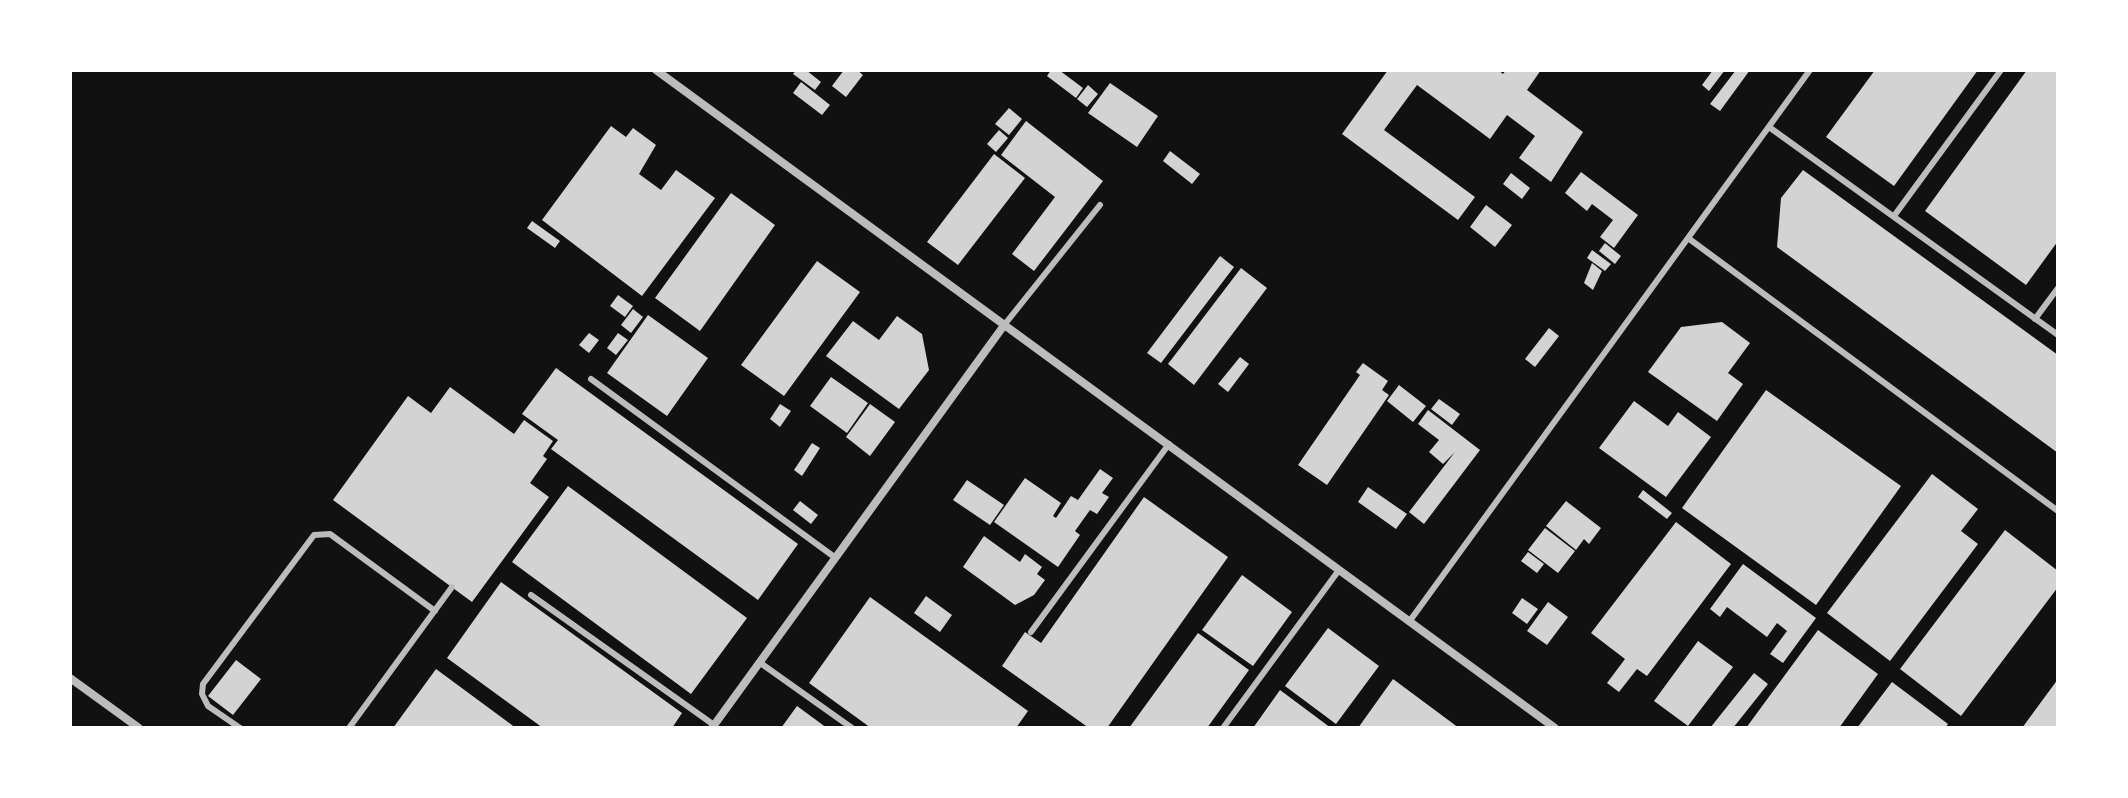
<!DOCTYPE html>
<style>
body{margin:0}
#map{position:relative;width:2128px;height:798px;overflow:hidden;background:#111;font-family:Bitter,serif}
canvas{display:block}
.frame{position:absolute;inset:0;border:72px solid #fff;pointer-events:none}
</style>
<div id="map">
<canvas width="2128" height="798"></canvas>
<div class="frame"></div>
</div>
<script>
const ctx = document.querySelector('canvas').getContext('2d');
ctx.lineJoin = 'round';
function fillPath(path, color) { ctx.fillStyle = color; ctx.fill(path, 'evenodd'); }
const shape = rows => new Path2D(rows.map(r => 'M' + r).join(''));
function stroke(path, color, width, dash) { ctx.strokeStyle = color; ctx.lineWidth = width; ctx.lineCap = dash ? 'butt' : 'round'; ctx.setLineDash(dash || []); ctx.stroke(path); }
fillPath(shape([
 [796,70,806,70,821,82,815,90,793,74],
 [844,70,857,70,863,75,846,97,832,86],
 [1051,70,1059,70,1083,88,1076,98,1047,76],
 [1388,70,1498,70,1503,74,1506,70,1541,70,1527,90,1583,132,1551,182,1519,158,1535,136,1507,115,1490,139,1417,85,1384,130,1475,197,1458,220,1342,134],
 [1713,70,1725,70,1709,91,1702,85],
 [1736,70,1750,70,1720,111,1710,104],
 [1875,70,1978,70,1894,186,1826,137],
 [2027,70,2058,70,2058,241,2026,285,1925,211],
 [801,82,830,105,822,115,793,93],
 [1110,83,1158,116,1137,147,1088,113],
 [1088,85,1098,94,1087,107,1077,99],
 [1009,108,1022,119,1009,135,995,124],
 [1026,121,1103,181,1034,271,1012,254,1055,197,1001,155],
 [611,126,626,137,633,128,656,145,639,174,661,190,676,170,715,198,642,296,542,220],
 [999,130,1008,138,996,152,987,144],
 [1170,151,1200,174,1192,184,1163,161],
 [994,154,1025,178,958,265,927,242],
 [1803,170,2058,355,2058,453,1777,247,1781,198],
 [1581,172,1638,215,1614,248,1600,237,1613,220,1592,204,1587,211,1565,193],
 [1511,173,1530,188,1522,199,1503,184],
 [731,193,775,225,700,331,655,298],
 [1486,205,1512,225,1495,247,1470,227],
 [532,221,560,241,555,248,527,228],
 [1605,243,1621,256,1615,264,1599,251],
 [1592,250,1611,264,1605,271,1587,258],
 [1220,256,1234,267,1161,363,1147,353],
 [817,261,860,292,784,396,741,365],
 [1592,263,1602,271,1593,290,1584,283],
 [1241,268,1267,288,1194,385,1168,364],
 [618,295,633,306,625,317,610,306],
 [633,309,643,317,631,333,621,325],
 [648,315,708,358,667,416,607,373],
 [897,316,922,334,929,370,899,409,826,356,853,321,879,340],
 [1722,322,1750,343,1728,373,1743,384,1717,421,1648,372,1681,327],
 [1549,328,1559,336,1535,367,1525,359],
 [589,333,599,340,589,353,579,345],
 [618,333,628,340,616,355,607,348],
 [1240,357,1249,364,1228,392,1218,384],
 [1363,363,1388,381,1382,390,1389,395,1327,485,1298,465,1360,375,1356,372],
 [556,368,798,544,758,600,551,449,558,440,522,414],
 [831,377,868,403,847,433,810,406],
 [1399,385,1426,406,1413,422,1387,401],
 [450,387,514,434,524,420,553,441,543,456,547,459,530,483,549,497,472,602,333,500,408,396,431,413],
 [1766,390,1901,486,1816,605,1682,508],
 [1439,399,1460,414,1452,425,1431,409],
 [1634,401,1668,426,1678,412,1711,437,1666,497,1599,448],
 [780,404,791,411,780,427,770,419],
 [870,404,895,422,870,456,846,437],
 [1428,410,1480,450,1424,524,1409,512,1455,452,1443,464,1429,452,1439,440,1418,424],
 [812,443,820,448,802,476,794,470],
 [1100,469,1113,478,1102,493,1109,497,1097,514,1090,510,1075,531,1080,535,1058,567,994,522,1025,478,1061,503,1053,516,1056,518,1071,496,1078,500],
 [1932,474,1978,509,1961,531,1978,544,1890,661,1827,613],
 [967,480,1004,505,990,525,953,500],
 [568,486,747,618,691,694,512,562],
 [1368,487,1407,514,1396,529,1358,502],
 [1643,490,1672,513,1667,519,1638,497],
 [1144,497,1228,557,1107,728,1089,728,1002,666,1025,632,1041,643],
 [800,501,818,515,811,524,793,510],
 [1566,501,1601,528,1589,544,1584,539,1576,550,1546,526],
 [1676,522,1731,564,1647,676,1637,669,1619,692,1607,683,1625,659,1591,633],
 [1545,528,1575,551,1558,573,1528,550],
 [2005,530,2058,571,2058,587,1961,716,1900,669],
 [984,536,1020,562,1025,554,1042,567,1037,574,1045,580,1034,595,1015,605,963,567],
 [1528,552,1544,564,1537,573,1521,561],
 [1743,564,1816,618,1783,663,1770,654,1787,631,1777,623,1767,637,1727,607,1720,617,1710,609],
 [1242,575,1292,612,1253,666,1202,630],
 [501,582,682,713,672,728,543,728,447,658],
 [926,596,952,615,940,632,914,613],
 [870,597,1028,711,1016,728,871,728,809,683],
 [1522,598,1538,609,1527,624,1512,613],
 [1548,602,1568,617,1547,645,1527,631],
 [1328,628,1379,666,1336,724,1285,686],
 [1818,630,1878,674,1839,728,1746,728],
 [1198,633,1249,670,1207,728,1129,728],
 [1698,641,1733,667,1688,726,1654,701],
 [236,660,261,679,233,715,208,696],
 [436,669,516,728,393,728],
 [1754,673,1768,684,1733,728,1710,728],
 [1393,679,1459,728,1358,728],
 [2058,679,2058,728,2022,728],
 [1892,682,1948,724,1945,728,1857,728],
 [1280,690,1331,728,1253,728],
 [797,706,827,728,781,728]
]), '#d3d3d3');
stroke(shape([
 [1769,127,2058,335],
 [1894,216,2001,70],
 [1688,238,2058,511],
 [2035,319,2058,288],
 [1005,324,1100,205],
 [591,379,833,556],
 [531,595,714,725],
 [1409,622,1810,70],
 [1031,632,1169,444],
 [759,662,852,728],
 [240,728,208,706,202,694,203,684,314,535,330,534,435,611],
 [349,728,452,587],
 [1223,728,1339,570]
]), '#bcbcbc', 6);
stroke(shape([
 [656,70,1555,728],
 [70,678,139,728],
 [712,728,1005,324]
]), '#bcbcbc', 8);
</script>
